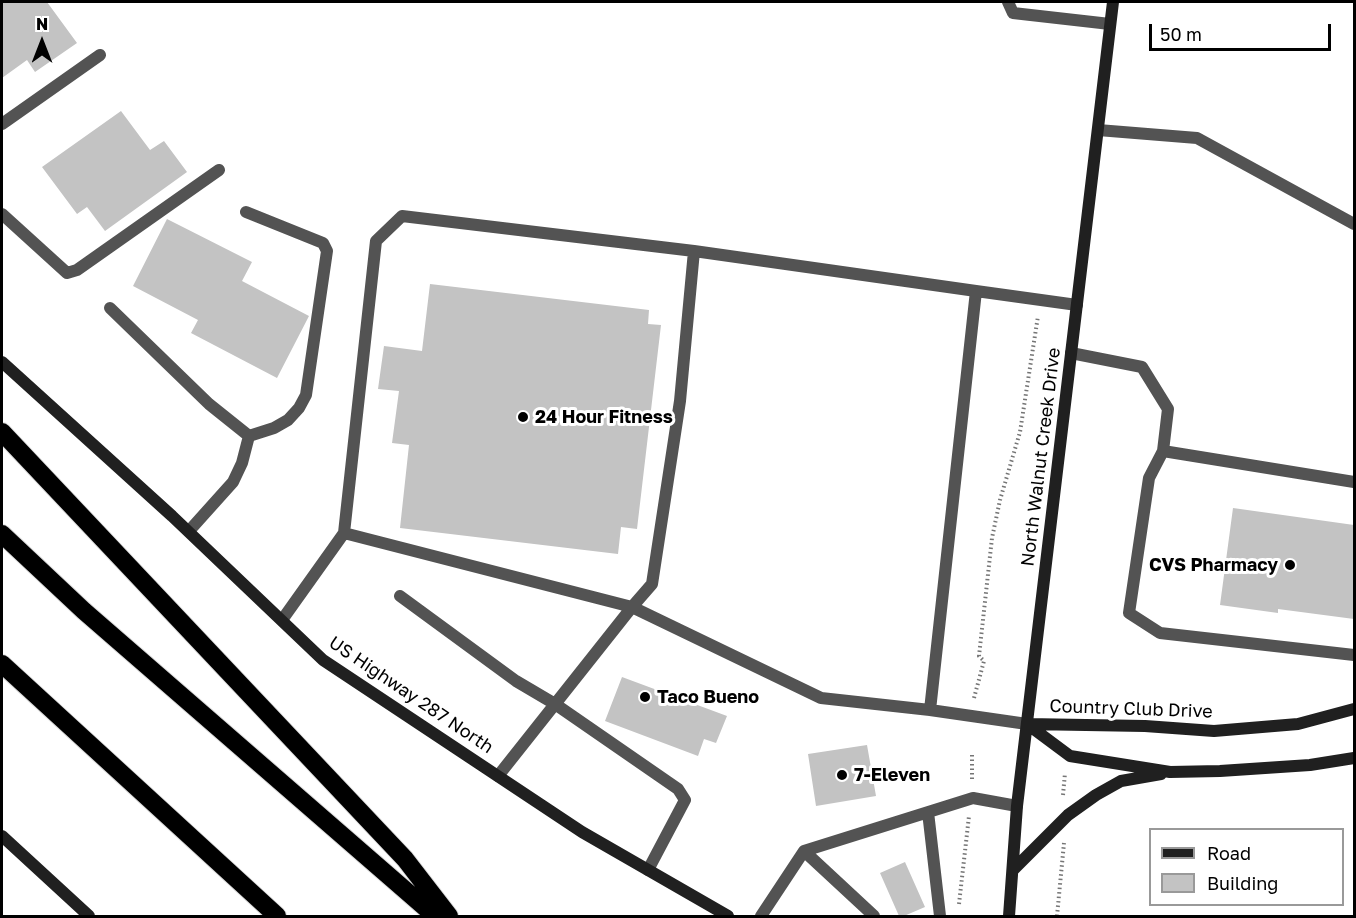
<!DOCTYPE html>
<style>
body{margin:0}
#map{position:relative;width:1356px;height:918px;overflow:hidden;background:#fff;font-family:"Golos Text",sans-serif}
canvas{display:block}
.frame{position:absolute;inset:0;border:3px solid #000;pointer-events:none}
.legend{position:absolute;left:1149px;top:828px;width:195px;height:78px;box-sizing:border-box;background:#fff;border:2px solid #999;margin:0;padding:8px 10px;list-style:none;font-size:18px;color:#000}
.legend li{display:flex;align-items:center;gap:12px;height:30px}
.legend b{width:30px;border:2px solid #999}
.north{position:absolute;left:12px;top:12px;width:60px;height:60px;-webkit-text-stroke:4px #fff;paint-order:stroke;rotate:0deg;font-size:16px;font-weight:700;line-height:24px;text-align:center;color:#000}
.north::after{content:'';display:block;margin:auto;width:21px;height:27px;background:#000;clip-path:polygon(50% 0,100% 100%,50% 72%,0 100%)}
.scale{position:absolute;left:1149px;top:24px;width:182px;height:27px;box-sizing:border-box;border:3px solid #000;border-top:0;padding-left:8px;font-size:18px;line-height:21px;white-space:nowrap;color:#000;-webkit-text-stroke:4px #fff;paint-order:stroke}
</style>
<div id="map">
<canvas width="1356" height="918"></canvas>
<div class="frame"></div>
<ul class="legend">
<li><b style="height:8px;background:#202020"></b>Road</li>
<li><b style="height:16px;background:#c3c3c3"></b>Building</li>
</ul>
<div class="north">N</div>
<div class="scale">50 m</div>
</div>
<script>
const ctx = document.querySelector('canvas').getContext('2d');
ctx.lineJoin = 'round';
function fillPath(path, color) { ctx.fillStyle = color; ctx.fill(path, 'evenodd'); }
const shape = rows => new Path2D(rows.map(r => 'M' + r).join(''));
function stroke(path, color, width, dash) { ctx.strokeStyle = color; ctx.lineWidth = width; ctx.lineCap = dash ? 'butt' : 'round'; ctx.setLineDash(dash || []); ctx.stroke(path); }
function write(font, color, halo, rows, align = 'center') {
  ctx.font = font + ' "Golos Text",sans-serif'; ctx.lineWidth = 6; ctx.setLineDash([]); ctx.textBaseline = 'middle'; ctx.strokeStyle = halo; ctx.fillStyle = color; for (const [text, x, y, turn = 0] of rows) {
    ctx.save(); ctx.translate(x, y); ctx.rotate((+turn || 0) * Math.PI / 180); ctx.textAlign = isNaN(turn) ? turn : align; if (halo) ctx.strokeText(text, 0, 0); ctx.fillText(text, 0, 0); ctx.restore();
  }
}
fillPath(shape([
 [2,2,47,2,77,43,35,72,27,60,2,78],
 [121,111,150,150,164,141,187,172,105,231,87,207,77,214,42,167],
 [167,219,252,262,242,281,309,316,277,378,191,333,198,320,133,286],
 [430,284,649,310,648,324,661,325,637,529,621,527,618,554,400,528,409,445,392,443,399,391,378,389,384,346,422,351],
 [1233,508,1354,525,1354,619,1278,609,1278,613,1220,605],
 [622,677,727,716,716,743,704,739,698,756,605,721],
 [867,745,876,796,816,806,808,754],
 [905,862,925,907,904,916,899,916,880,873]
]), '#c3c3c3');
const motorway = shape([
 [2,432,405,859,449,916],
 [2,534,84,611,435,916],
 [2,664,277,916]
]);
stroke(motorway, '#dbdbdb', 20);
stroke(shape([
 [974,698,984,661,979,656,992,538,1000,500,1020,432,1038,316],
 [972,755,972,782],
 [1063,795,1065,773],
 [959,904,969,816],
 [1057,916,1064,843]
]), '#757575', 4, [1.5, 3]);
stroke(shape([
 [1008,2,1013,13,1110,24],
 [2,124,100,55],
 [1098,130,1197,138,1354,224],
 [246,212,323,243,327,251,306,395,299,408,288,420,274,428,249,436],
 [2,214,67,273,77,270,219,170],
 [976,291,930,710,821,698,632,607,652,584,680,401,694,251,976,291,1077,305],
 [110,308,209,404,249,436,242,463,233,482,189,531],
 [1071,353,1142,367,1168,409,1163,451,1149,478,1129,613,1160,633,1354,655],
 [1163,451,1354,482],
 [400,596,516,681,555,704,678,789,685,800,648,870],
 [282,620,344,533],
 [930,710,1027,724],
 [498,776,632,607,344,533,376,241,402,216,694,251],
 [928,812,940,916],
 [804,851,874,916],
 [761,916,804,851,973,798,1017,806]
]), '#535353', 12);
stroke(shape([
 [2,362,172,516,323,660,582,832,728,916],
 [1027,724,1070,756,1170,772,1220,771,1310,765,1354,758],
 [1027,724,1145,726,1214,731,1298,724,1354,709],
 [2,836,89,916],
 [1013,870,1068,815,1096,795,1121,781,1161,774],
 [1009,916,1017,806,1113,2]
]), '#202020', 12);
stroke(motorway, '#000', 18);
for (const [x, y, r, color] of [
 [523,417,6,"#000"],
 [1290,565,6,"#000"],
 [645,697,6,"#000"],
 [842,775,6,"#000"]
]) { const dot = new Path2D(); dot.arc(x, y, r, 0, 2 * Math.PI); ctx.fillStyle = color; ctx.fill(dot); stroke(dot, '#fff', 2); }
write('bold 18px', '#000', '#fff', [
 ["24 Hour Fitness",535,417],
 ["CVS Pharmacy",1278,565,"right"],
 ["Taco Bueno",657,697],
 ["7-Eleven",854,775]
], 'left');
write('18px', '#000', '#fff', [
 ["North Walnut Creek Drive",1041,457,-83],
 ["US Highway 287 North",411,695,34],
 ["Country Club Drive",1131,709,2]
]);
</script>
